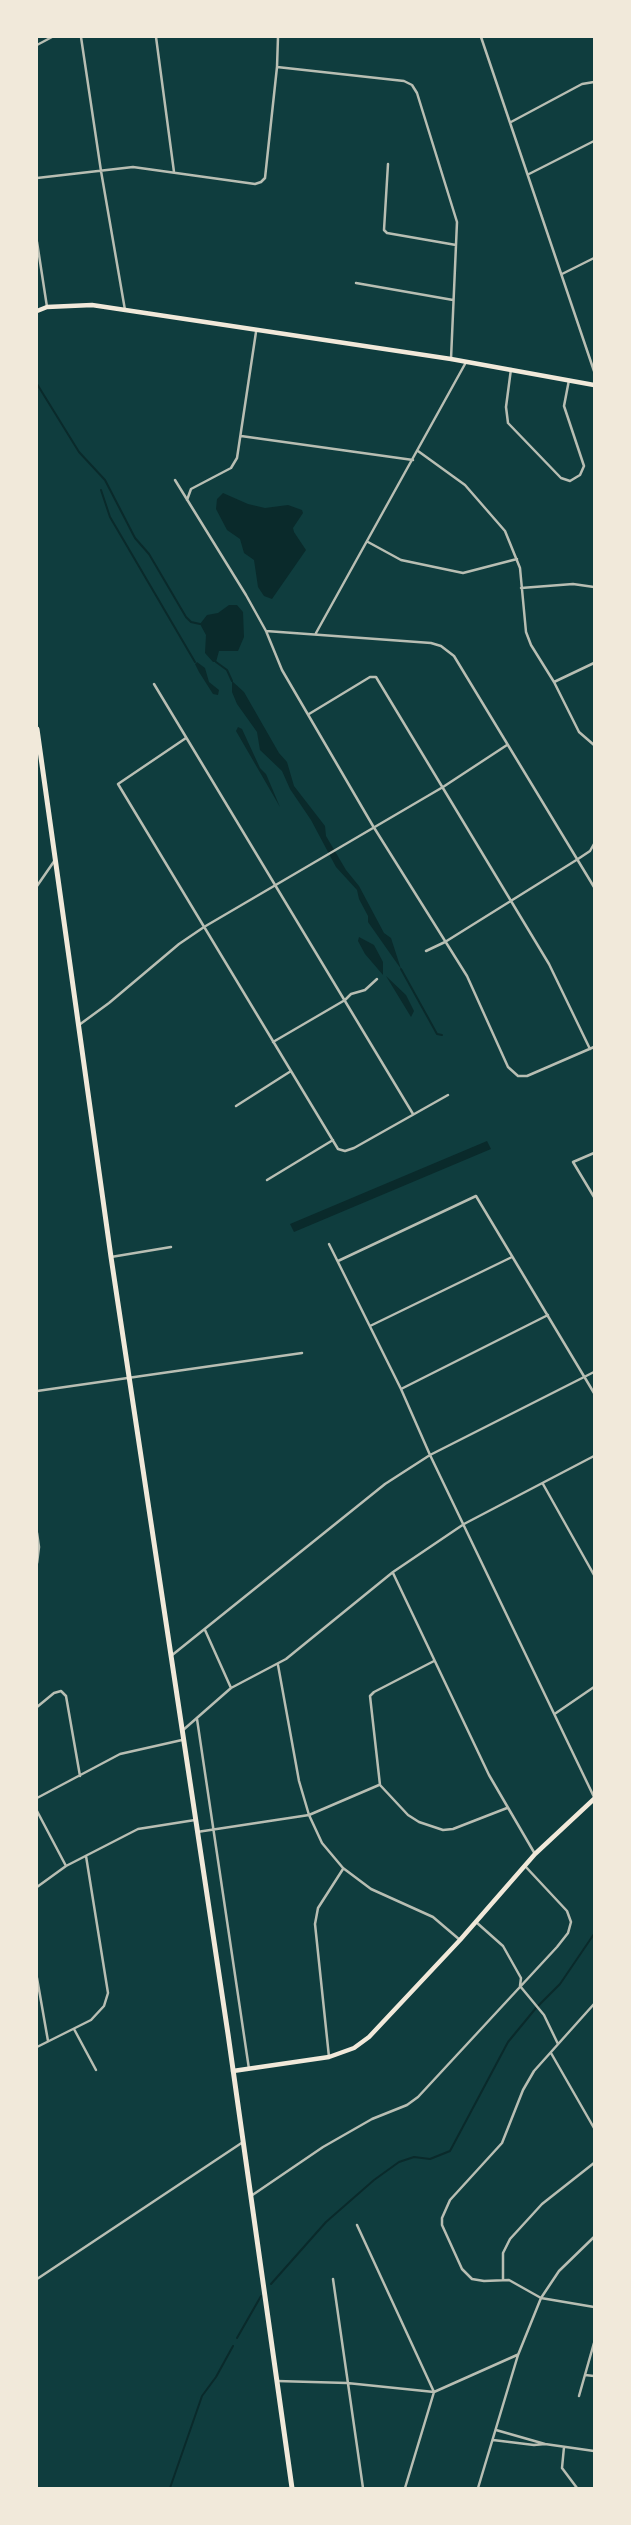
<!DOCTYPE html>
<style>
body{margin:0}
#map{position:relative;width:631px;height:2525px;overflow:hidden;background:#0f3d3e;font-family:"Roboto Condensed",sans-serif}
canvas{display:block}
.frame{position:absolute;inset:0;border:38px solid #f1e9da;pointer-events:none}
</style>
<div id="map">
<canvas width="631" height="2525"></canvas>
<div class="frame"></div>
</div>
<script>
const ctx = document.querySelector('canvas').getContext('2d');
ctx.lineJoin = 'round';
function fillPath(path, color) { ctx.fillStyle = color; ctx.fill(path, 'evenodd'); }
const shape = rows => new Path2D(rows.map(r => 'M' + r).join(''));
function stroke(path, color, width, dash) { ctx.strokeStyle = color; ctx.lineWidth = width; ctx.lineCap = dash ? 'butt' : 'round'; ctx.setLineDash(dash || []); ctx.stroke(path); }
fillPath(shape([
 [223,493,248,504,265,508,288,505,302,510,303,513,293,528,294,532,306,550,272,599,264,596,258,587,254,560,244,553,240,539,227,530,216,509,217,499],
 [229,605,237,605,243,612,244,637,238,651,219,651,216,662,213,662,205,653,206,635,200,624,207,615,218,613],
 [197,662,205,668,209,682,219,690,218,695,213,694,199,672,195,664],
 [232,681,244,692,279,753,287,762,294,786,325,826,326,836,346,870,359,886,384,933,391,938,401,969,368,922,368,916,359,899,357,890,336,867,311,820,290,789,282,771,260,750,257,732,237,704,232,692],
 [238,727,242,729,260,768,266,774,280,807,236,731],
 [359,937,374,945,383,962,383,975,365,954,358,941],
 [386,976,406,995,414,1011,411,1017],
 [487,1141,491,1149,294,1232,290,1224]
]), '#0a2a2b');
stroke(shape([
 [37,384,79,452,105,480,135,538,149,554,186,617,191,622,200,624],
 [101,490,110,517,195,662],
 [216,662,227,670,232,681],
 [401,969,437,1034,442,1035],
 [271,2284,326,2222,374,2180,399,2162,414,2157,430,2159,450,2151,508,2042,536,2008,560,1984,594,1934],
 [237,2338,261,2296],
 [170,2488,202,2396,216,2377,233,2346]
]), '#0a2a2b', 2);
stroke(shape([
 [81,37,101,171,125,310],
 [156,37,174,172],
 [481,37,594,371],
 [37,45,52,37],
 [277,67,404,81,412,85,417,93,457,222,451,359],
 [511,122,582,84,594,82],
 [388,164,384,230,387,233,456,245],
 [529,174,594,141],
 [37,178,133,167,255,184,261,182,265,178,277,67,278,37],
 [37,242,47,307],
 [562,274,594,258],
 [356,283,453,300],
 [511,369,506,407,508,423,561,478,570,481,580,475,584,466,564,406,569,380],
 [241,436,413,460],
 [418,451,465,485,505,531,520,568,526,632,531,645,554,682,579,732,594,745],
 [175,480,246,595,266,631,282,670,373,826,467,976,508,1067,518,1076,527,1076,594,1047],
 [187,500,191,489,231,468,237,458,256,332],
 [368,542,401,560,463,573,517,559],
 [521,588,573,584,594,587],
 [266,631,431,643,441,646,454,656,594,887],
 [316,633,465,364],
 [554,682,594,663],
 [154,684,413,1114],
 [309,714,370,677,376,677,549,964,590,1049],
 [186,738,118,784,338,1149,345,1151,354,1148,448,1095],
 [37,886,55,860],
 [426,951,445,942,578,859,590,851,594,844],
 [79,1025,109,1003,179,944,204,927,443,787,507,745],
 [273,1042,345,1000,351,994,365,990,377,979],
 [236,1106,291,1071],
 [594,1153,573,1162,594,1197],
 [267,1180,333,1140],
 [329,1244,401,1389,430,1455,594,1797],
 [111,1257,171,1247],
 [338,1261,476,1196,594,1393],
 [370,1326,512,1257],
 [401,1389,548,1315],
 [37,1391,302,1353],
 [543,1484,594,1575],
 [37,1533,39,1547,37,1563],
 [393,1573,489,1775,535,1854],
 [205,1630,231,1688],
 [171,1656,385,1484,430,1455,594,1372],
 [434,1661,374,1692,370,1696,380,1785,408,1815,419,1822,443,1830,453,1829,507,1808],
 [278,1665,299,1781,309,1815,322,1843,343,1868,371,1889,433,1917,460,1940],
 [37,1707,54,1693,61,1691,66,1696,80,1776],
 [556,1713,594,1687],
 [197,1719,249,2069],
 [182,1731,231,1688,286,1659,393,1572,464,1524,594,1456],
 [37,1798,120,1754,182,1740],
 [37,1811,66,1866],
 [197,1832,309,1815,379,1785],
 [37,1887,66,1866,138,1829,195,1820],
 [476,1922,503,1946,521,1978,520,1986,544,2015,558,2044],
 [37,1978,48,2041],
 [594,2004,534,2071,523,2090,502,2143,450,2200,442,2218,442,2225,462,2269,472,2279,484,2281,509,2280,541,2298,594,2307],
 [74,2029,96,2070],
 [37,2047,91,2020,104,2006,108,1993,86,1856],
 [551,2053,594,2128],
 [329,2057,315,1924,318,1908,343,1869],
 [251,2196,323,2147,372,2119,407,2105,418,2097,557,1947,568,1933,571,1922,567,1911,525,1866],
 [357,2225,434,2392,405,2488],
 [37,2279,243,2142],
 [333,2279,363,2488],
 [503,2279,503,2253,510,2239,542,2204,594,2163],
 [585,2375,594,2376],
 [277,2381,347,2383,434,2392,517,2355],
 [579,2396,594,2343],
 [493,2440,534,2445,545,2444,496,2430],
 [545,2444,594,2451],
 [564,2447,562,2468,577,2488],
 [478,2488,518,2355,541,2298,559,2271,594,2237]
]), '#b8beb3', 2.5);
stroke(shape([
 [37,311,47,307,92,305,451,359,594,385],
 [233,2071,329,2057,354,2048,369,2037,460,1940,535,1854,594,1799]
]), '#f1e9da', 4.5);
stroke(shape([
 [37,729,111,1257,228,2034,292,2488]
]), '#f1e9da', 5);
</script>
